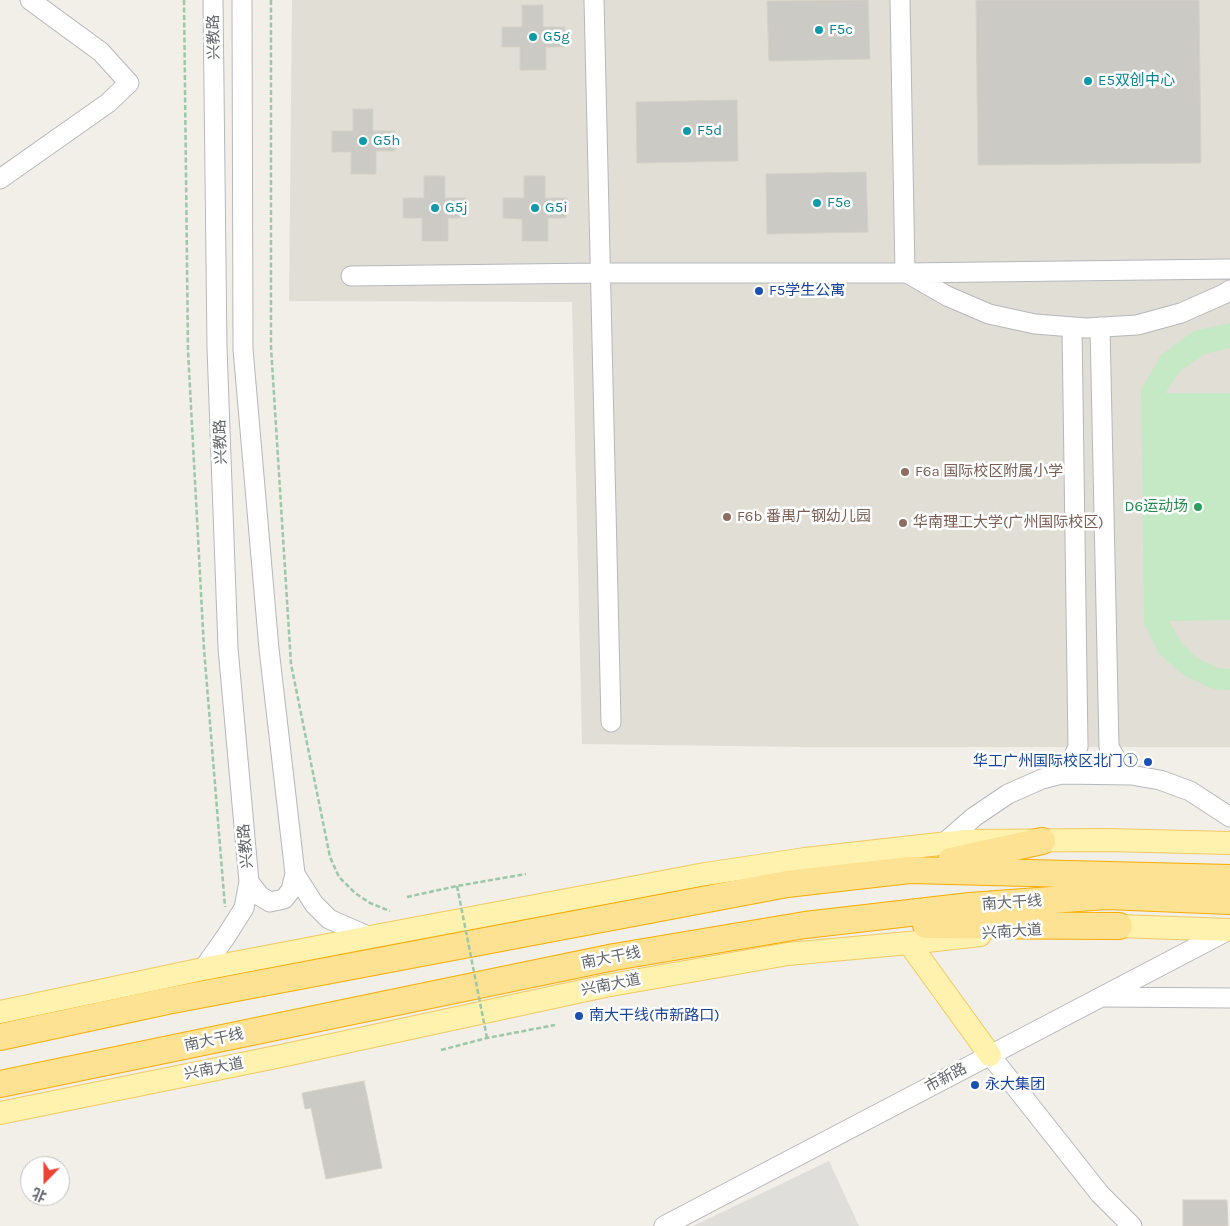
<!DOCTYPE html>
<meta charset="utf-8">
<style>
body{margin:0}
#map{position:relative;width:1230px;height:1226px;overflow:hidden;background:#f1efe8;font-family:Karla,"Noto Sans SC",sans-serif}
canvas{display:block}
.north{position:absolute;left:20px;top:1156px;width:50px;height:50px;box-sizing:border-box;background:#fff;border:1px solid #bfc1c3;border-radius:50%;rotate:202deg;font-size:14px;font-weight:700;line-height:20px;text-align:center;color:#5f6368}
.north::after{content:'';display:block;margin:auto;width:18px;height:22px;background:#ea4335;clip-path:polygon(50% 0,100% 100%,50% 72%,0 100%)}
</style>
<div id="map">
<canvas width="1230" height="1226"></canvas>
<div class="north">北</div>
</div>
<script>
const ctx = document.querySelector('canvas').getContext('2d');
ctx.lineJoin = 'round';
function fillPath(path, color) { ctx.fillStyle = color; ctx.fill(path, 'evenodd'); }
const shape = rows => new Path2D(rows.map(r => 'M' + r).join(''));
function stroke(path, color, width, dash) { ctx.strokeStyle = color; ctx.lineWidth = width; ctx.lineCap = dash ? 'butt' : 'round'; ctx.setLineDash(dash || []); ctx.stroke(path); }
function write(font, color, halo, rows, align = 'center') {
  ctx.font = font + ' Karla,"Noto Sans SC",sans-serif'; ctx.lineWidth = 5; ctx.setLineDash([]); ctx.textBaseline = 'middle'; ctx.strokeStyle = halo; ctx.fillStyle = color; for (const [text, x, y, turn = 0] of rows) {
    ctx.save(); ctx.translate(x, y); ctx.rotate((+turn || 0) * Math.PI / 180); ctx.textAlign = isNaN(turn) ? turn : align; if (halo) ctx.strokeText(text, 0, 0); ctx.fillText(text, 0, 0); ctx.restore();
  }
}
fillPath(shape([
 [829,1161,859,1226,693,1226]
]), '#e0deda');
fillPath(shape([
 [292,0,1230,0,1230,747,804,747,582,744,572,302,289,301]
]), '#e1ded6');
fillPath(shape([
 [1230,323,1230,348,1205,354,1181,370,1165,393,1230,393,1230,620,1169,621,1180,641,1197,658,1219,668,1230,669,1230,690,1213,689,1183,675,1159,653,1144,624,1141,390,1161,355,1194,331]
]), '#c5e8c5');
const building = shape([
 [868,0,870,59,769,61,767,1,868,0],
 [976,0,1199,0,1201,163,978,165,976,0],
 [522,5,543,5,543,27,565,27,565,47,546,47,546,70,520,70,520,47,502,47,502,27,522,27,522,5],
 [737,100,738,161,637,163,636,102,737,100],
 [353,109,373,109,373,131,395,131,395,151,376,151,376,174,351,174,351,152,332,152,332,131,353,131,353,109],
 [866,172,868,232,767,234,766,174,866,172],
 [424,176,445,176,445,198,466,198,466,218,448,218,448,241,422,241,422,218,403,218,403,198,424,198,424,176],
 [524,176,545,176,545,198,567,198,566,218,548,218,548,241,522,241,522,219,503,218,503,198,524,198,524,176],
 [364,1081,382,1168,326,1179,311,1108,305,1109,302,1093,364,1081],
 [1183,1200,1227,1200,1228,1226,1183,1226,1183,1200]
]);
fillPath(building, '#cccac5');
stroke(building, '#d6d1c6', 1);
const minor = shape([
 [242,0,243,349,269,649,295,874,291,890,284,899,270,902,260,896,249,882],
 [594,0,611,722],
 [900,0,905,273],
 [0,179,108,103,129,83,101,52,30,0],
 [907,273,947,296,989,314,1035,324,1086,328,1137,325,1181,313,1224,294,1230,290],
 [351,276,600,273,905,273,1230,269],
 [1100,327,1109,747,1117,761,1131,775],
 [1061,774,1071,762,1078,747,1072,327],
 [943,844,974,817,1008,794,1042,779,1061,774,1131,775,1160,780,1190,791,1230,817],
 [295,874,314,904,329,919,370,937],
 [203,969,227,935,244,908,249,882,228,648,217,348,213,0],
 [1104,997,1230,998],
 [990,1055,1100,1194,1132,1226],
 [664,1226,1229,930]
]);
const major = shape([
 [1101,927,1119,926,1230,930],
 [909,943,990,1055],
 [0,1012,203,969,370,937,705,874,805,859,966,841,1107,840,1230,843],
 [0,1113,281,1056,605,986,788,954,909,943,980,935]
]);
const highway = shape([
 [951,861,1042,841],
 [926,925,1119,926],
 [0,1037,167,1001,787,884,909,870,1230,878],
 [0,1084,614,957,805,925,970,906,1106,896,1230,901]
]);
stroke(minor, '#b5b8bc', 21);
stroke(major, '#f2c960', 24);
stroke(highway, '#f9ab00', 28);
stroke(shape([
 [184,0,188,351,204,649,225,907],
 [271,0,271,347,291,664,330,857,339,877,355,893,370,903,390,911],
 [407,897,457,886,526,874],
 [441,1050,487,1038,555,1025]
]), '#9cc7a9', 2.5, [5, 2.5]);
stroke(minor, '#fff', 19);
stroke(major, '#fff2af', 22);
stroke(highway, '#fde293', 26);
stroke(shape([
 [457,886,487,1038]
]), '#9cc7a9', 2.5, [5, 2.5]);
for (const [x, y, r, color] of [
 [819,30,5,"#0f9aa8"],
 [533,37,5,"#0f9aa8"],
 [1088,81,5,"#0f9aa8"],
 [687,131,5,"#0f9aa8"],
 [363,141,5,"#0f9aa8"],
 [817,203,5,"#0f9aa8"],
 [435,208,5,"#0f9aa8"],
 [535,208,5,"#0f9aa8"],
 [759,291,5,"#1a4fb4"],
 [905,472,5,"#8d6e63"],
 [1198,507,5,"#2e9e5b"],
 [727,517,5,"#8d6e63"],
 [903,523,5,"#8d6e63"],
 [1148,762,5,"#1a4fb4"],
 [579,1016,5,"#1a4fb4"],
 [975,1085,5,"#1a4fb4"]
]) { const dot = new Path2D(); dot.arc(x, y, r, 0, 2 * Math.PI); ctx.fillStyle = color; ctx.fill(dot); stroke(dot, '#fff', 2); }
write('15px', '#0d838f', '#fff', [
 ["F5c",829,30],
 ["G5g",543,37],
 ["E5双创中心",1098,81],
 ["F5d",697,131],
 ["G5h",373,141],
 ["F5e",827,203],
 ["G5j",445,208],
 ["G5i",545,208]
], 'left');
write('15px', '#5f6368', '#fff', [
 ["兴教路",214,37,-91],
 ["兴教路",221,442,-92],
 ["兴教路",246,846,-95],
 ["南大干线",1012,903,-4],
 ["兴南大道",1012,932,-4],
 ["南大干线",611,958,-11],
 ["兴南大道",611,985,-11],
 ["南大干线",214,1040,-12],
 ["兴南大道",214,1069,-11],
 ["市新路",946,1078,-28]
]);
write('15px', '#164399', '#fff', [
 ["F5学生公寓",769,291],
 ["华工广州国际校区北门①",1138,762,"right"],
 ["南大干线(市新路口)",589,1016],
 ["永大集团",985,1085]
], 'left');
write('15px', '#785e54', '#fff', [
 ["F6a 国际校区附属小学",915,472],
 ["F6b 番禺广钢幼儿园",737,517],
 ["华南理工大学(广州国际校区)",913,523]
], 'left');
write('15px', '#27864d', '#fff', [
 ["D6运动场",1188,507]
], 'right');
</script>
